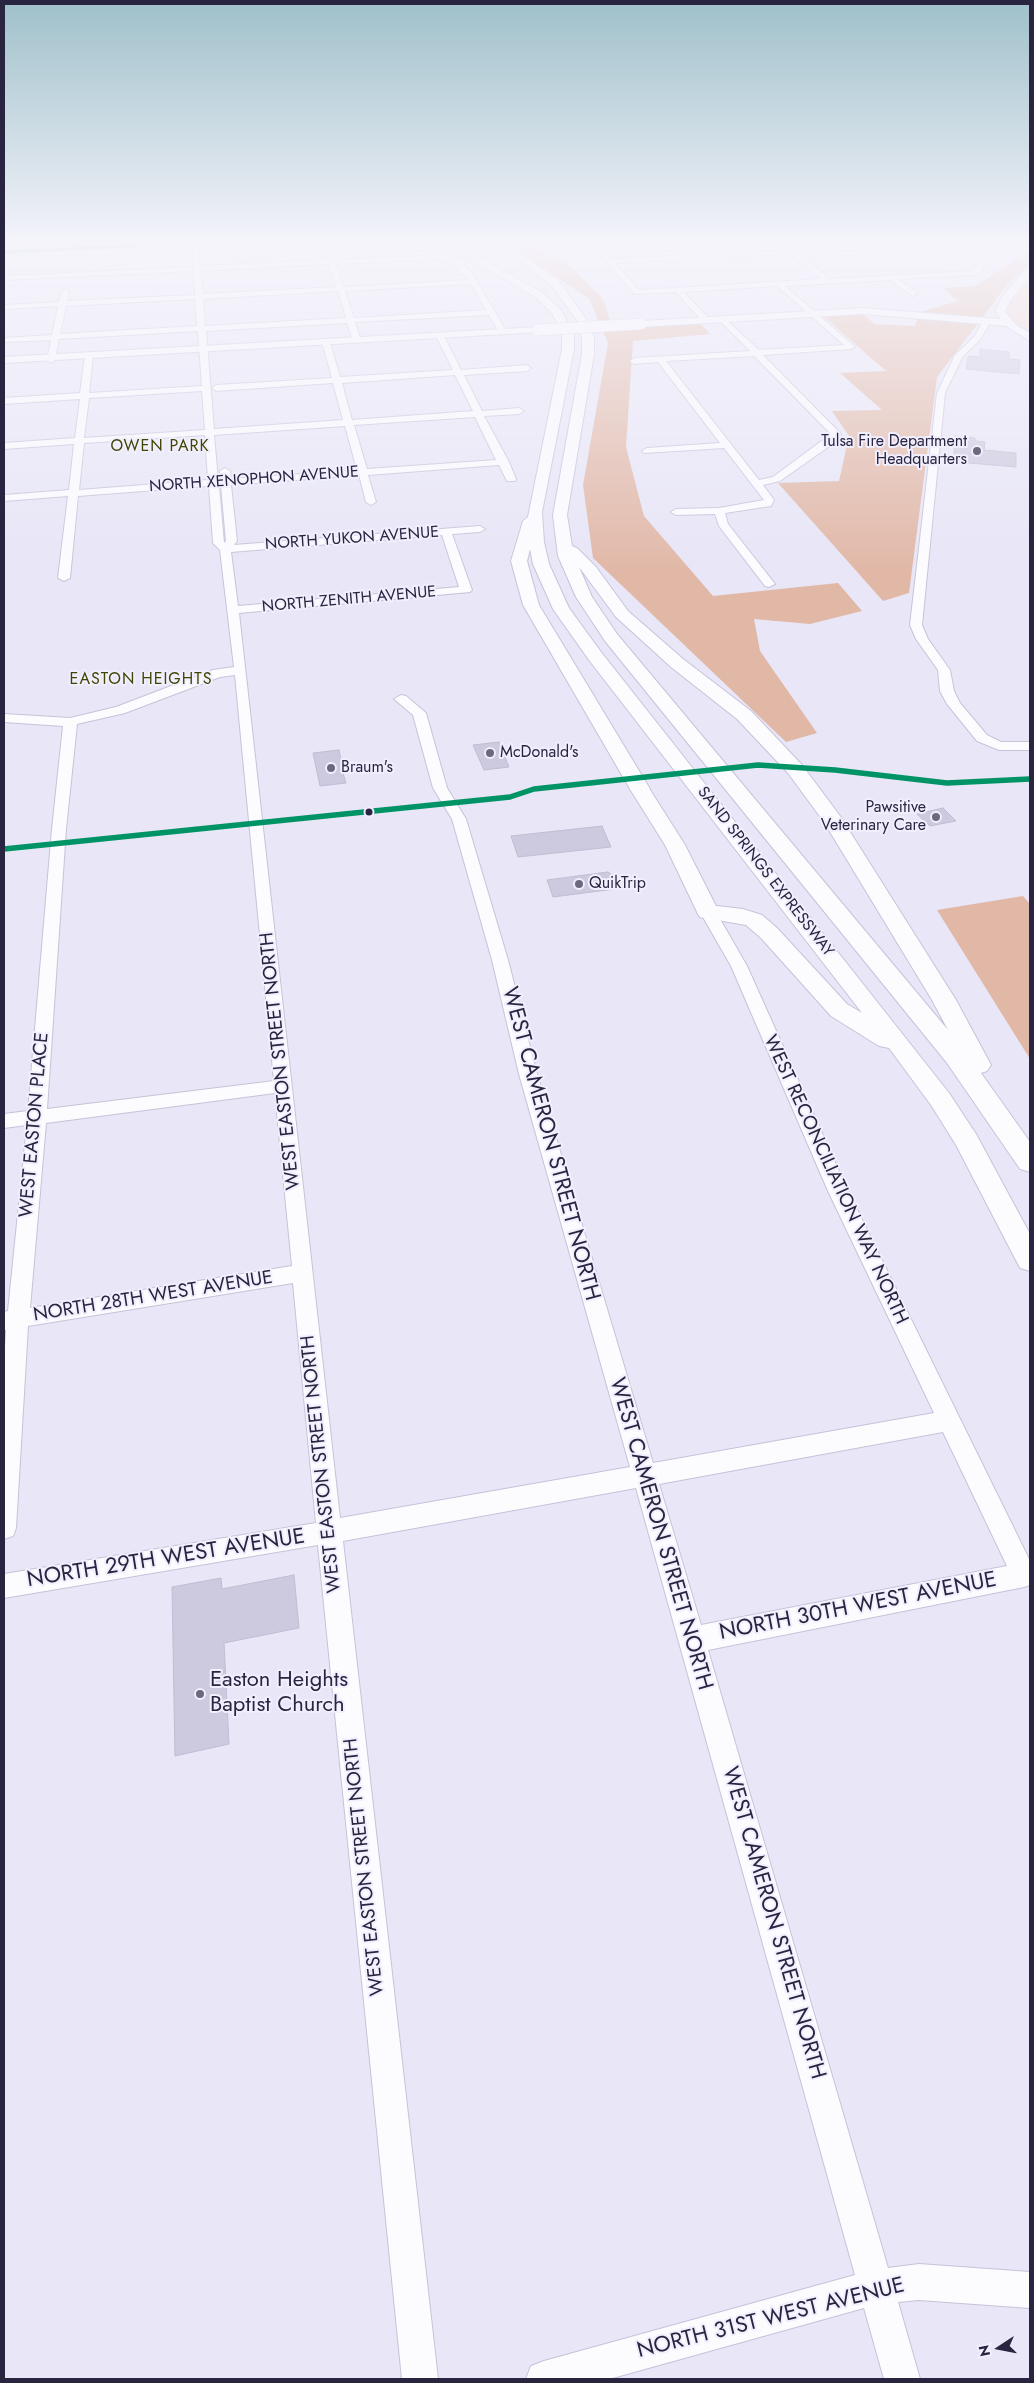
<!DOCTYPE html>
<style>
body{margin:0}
#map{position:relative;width:1034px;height:2383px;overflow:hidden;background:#e8e6f7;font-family:Jost,sans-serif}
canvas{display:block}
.frame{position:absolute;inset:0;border:5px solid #29243f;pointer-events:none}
.north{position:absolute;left:974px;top:2323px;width:50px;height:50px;-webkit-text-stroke:4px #f1effe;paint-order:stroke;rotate:259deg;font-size:14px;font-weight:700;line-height:20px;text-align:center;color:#29243f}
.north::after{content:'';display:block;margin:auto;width:18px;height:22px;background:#29243f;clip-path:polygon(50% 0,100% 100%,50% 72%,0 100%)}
</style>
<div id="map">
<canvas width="1034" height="2383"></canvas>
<div class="frame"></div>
<div class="north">N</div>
</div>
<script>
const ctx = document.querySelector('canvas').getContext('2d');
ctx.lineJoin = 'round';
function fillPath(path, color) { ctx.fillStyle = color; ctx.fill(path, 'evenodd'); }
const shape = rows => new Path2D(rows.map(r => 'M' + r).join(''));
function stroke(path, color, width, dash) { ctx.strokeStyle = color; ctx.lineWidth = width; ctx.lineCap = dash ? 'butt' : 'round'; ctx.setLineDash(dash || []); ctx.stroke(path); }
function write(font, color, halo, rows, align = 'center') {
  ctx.font = font + ' Jost,sans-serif'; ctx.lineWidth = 4; ctx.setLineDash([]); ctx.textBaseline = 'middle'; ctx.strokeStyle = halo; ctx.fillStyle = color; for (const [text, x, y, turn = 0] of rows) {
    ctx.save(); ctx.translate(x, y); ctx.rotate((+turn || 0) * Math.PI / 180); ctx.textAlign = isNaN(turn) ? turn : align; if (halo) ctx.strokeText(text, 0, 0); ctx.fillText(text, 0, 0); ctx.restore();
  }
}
fillPath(shape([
 [4,243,168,243,4,251],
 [1030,278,1030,334,1013,321,1007,311,1011,302]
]), '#f1d2c8');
fillPath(shape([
 [507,243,521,243,569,265,603,299,613,329,700,323,710,334,633,341,626,447,644,516,713,596,838,583,862,611,810,624,754,619,760,651,817,733,786,742,593,558,583,485,608,343,589,299],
 [1030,250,1030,264,1008,284,937,377,909,593,883,601,778,483,839,481,849,436,832,411,882,410,840,373,886,371,823,316,861,313,875,324,915,326,920,312,958,301,943,288,975,286],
 [1023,896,1030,904,1030,1059,937,910]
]), '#e1b7a6');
const building = shape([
 [980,349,1009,352,1009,359,1020,360,1019,374,966,369,968,356,980,357,980,349],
 [955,436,975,438,975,441,985,442,984,450,1016,453,1016,467,956,462,957,456,954,456,955,436],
 [499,742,509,767,484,770,473,745,499,742],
 [339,750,342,764,352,768,343,773,346,783,320,786,313,753,339,750],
 [943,808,956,821,930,826,917,814,943,808],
 [602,826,611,847,518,857,511,836,602,826],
 [608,872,617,878,612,882,615,889,553,897,547,880,608,872],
 [294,1575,299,1628,224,1643,229,1744,175,1756,172,1587,221,1578,222,1589,294,1575]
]);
fillPath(building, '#cdcadf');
stroke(building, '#c0bdd2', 1);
const street = shape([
 [146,243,198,243,200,266,328,260,323,243,329,243,335,260,440,255,460,262,471,271,507,332,500,334,489,315,355,322,361,341,357,343,353,341,347,323,206,331,214,429,343,420,333,383,216,391,212,388,216,385,332,378,322,342,326,340,330,342,340,377,453,370,436,336,440,334,444,336,461,370,527,365,531,368,527,371,464,375,482,411,519,408,524,411,519,414,484,416,509,462,516,479,515,481,507,481,499,465,368,475,376,502,371,505,366,502,359,475,231,485,237,541,234,545,480,526,485,529,480,532,452,534,472,590,470,592,239,613,340,1518,630,1467,519,1074,492,960,452,819,433,788,413,715,394,699,401,695,406,696,426,713,447,788,466,819,508,960,537,1074,653,1463,934,1413,828,1191,731,966,700,912,708,907,716,912,747,966,848,1191,1030,1561,1030,1585,1024,1587,708,1650,888,2268,919,2264,1030,2272,1030,2308,919,2300,898,2302,920,2379,884,2379,864,2308,609,2379,526,2379,531,2366,544,2361,855,2275,636,1488,343,1541,438,2379,402,2379,318,1545,4,1598,4,1574,316,1523,293,1283,28,1326,16,1528,13,1536,4,1539,4,1364,6,1330,4,1330,4,1312,8,1311,27,1125,4,1128,4,1114,28,1111,52,829,63,726,4,722,4,714,70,718,116,707,213,670,234,667,220,550,213,543,209,486,78,496,70,578,64,581,58,578,68,496,4,501,4,495,69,490,74,444,4,449,4,443,75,438,80,399,4,404,4,398,80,393,85,355,89,352,93,355,89,393,202,386,198,331,59,339,55,360,51,363,47,360,51,340,4,342,4,338,52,335,58,306,4,309,4,305,59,302,61,292,65,290,69,292,67,301,195,295,194,271,4,280,4,276,193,267,192,245,4,254,4,250,146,243],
 [439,259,454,266,469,280,344,287,336,264,439,259],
 [329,264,336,287,203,294,201,271,329,264],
 [471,284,486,310,354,318,345,291,471,284],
 [338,291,346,318,205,326,203,299,338,291],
 [195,299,197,326,60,334,66,306,195,299],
 [455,375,473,411,352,420,342,383,455,375],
 [202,391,205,430,84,438,89,398,202,391],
 [475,417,496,460,367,469,354,425,475,417],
 [345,426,357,470,231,479,230,471,225,468,220,471,221,479,218,480,214,435,345,426],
 [205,435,208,480,79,490,84,443,205,435],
 [221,485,226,541,224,543,219,486,221,485],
 [442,535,459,587,238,606,231,552,442,535],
 [235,675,274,1081,47,1109,66,829,77,724,125,713,220,677,235,675],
 [275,1093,292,1266,30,1308,46,1123,275,1093],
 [943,1432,1007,1566,701,1625,659,1484,943,1432],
 [591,243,598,243,612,259,785,250,783,247,786,245,793,249,952,243,949,245,798,253,830,279,971,271,982,260,1007,243,1015,243,986,262,980,273,975,275,898,279,916,292,917,294,913,296,890,280,785,286,855,347,851,349,763,355,841,434,838,440,780,481,763,485,774,500,771,506,725,513,728,524,775,584,769,587,765,586,719,526,715,514,676,515,671,512,676,509,719,508,764,500,724,448,644,453,642,451,647,448,720,443,658,362,634,364,630,361,634,358,750,351,720,321,720,317,723,317,759,350,844,345,777,286,684,292,710,320,703,322,676,292,634,294,591,243],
 [790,254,821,279,639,290,615,263,790,254],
 [754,356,831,434,773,477,759,480,666,361,754,356],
 [983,321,990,323,980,340,963,356,945,393,922,625,928,639,950,670,954,691,960,703,987,735,1001,742,1030,742,1030,750,999,750,977,741,947,704,940,691,938,670,916,639,910,625,937,393,955,355,974,337,983,321]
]);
const secondary = shape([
 [1030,268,1030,277,1012,298,1005,311,1016,325,1030,333,1030,341,1006,326,863,314,641,327,636,324,641,321,863,308,1001,319,995,311,1002,297,1026,269,1030,268],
 [538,327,542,328,542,332,4,363,4,357,538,327],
 [640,783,647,785,685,845,719,912,716,917,708,919,700,917,697,912,665,845,630,789,633,785,640,783]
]);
const highway = shape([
 [411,243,425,243,469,262,461,264,411,243],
 [443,243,455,243,543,293,561,310,574,334,574,349,542,512,544,542,549,564,569,608,601,652,949,1093,976,1134,1030,1234,1030,1271,1020,1268,956,1145,931,1105,889,1048,879,1046,831,1016,761,938,746,925,700,917,697,912,700,907,708,905,743,909,762,915,777,928,847,1004,862,1013,589,660,553,609,533,564,530,549,527,561,539,605,650,789,647,793,640,795,633,793,630,789,523,605,511,561,523,521,528,517,562,349,562,334,552,313,535,297,443,243],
 [496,243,507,243,559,281,588,322,594,338,594,354,567,515,572,546,577,548,596,567,628,611,683,659,751,711,802,765,840,816,956,1000,991,1065,987,1071,981,1073,1030,1142,1030,1172,1020,1169,947,1063,605,641,576,597,558,556,553,515,582,354,582,338,578,322,551,285,496,243],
 [579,567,616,617,671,667,737,719,788,773,824,822,932,1000,948,1030,617,634,592,597,579,567]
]);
stroke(street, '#c6c3d9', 2);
stroke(secondary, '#c6c3d9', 2);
stroke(highway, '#c6c3d9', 2);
fillPath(street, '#fcfbfe');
fillPath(secondary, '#fcfbfe');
fillPath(highway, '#fcfbfe');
const secondaryBridge = shape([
 [538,330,641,324]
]);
stroke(secondaryBridge, '#c6c3d9', 12, []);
stroke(secondaryBridge, '#fcfbfe', 11);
stroke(shape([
 [4,252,189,243]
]), '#009365', 3);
stroke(shape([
 [4,849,510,797,534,789,758,765,835,770,947,783,1030,779]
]), '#009365', 5.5);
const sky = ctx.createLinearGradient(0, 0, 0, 577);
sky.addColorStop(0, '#9fc0ca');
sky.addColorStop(0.42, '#f5f4fb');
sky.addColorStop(1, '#f5f4fb00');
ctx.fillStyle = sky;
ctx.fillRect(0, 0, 1034, 577);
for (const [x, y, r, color] of [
 [977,451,5,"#6c687f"],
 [490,753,5,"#6c687f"],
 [331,768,5,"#6c687f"],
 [369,812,4.5,"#29243f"],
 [936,817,5,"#6c687f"],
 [579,884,5,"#6c687f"],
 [200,1694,5,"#6c687f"]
]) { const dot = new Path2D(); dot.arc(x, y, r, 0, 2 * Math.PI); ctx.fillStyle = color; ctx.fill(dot); stroke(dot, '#f1effe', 2); }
write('16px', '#29243f', '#f1effe', [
 ["Tulsa Fire Department",967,442,"right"],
 ["Headquarters",967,460,"right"],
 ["McDonald's",500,753],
 ["Braum's",341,768],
 ["Pawsitive",926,808,"right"],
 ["Veterinary Care",926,826,"right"],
 ["QuikTrip",589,884]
], 'left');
ctx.letterSpacing = '1px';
write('16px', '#434404', '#f1effe', [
 ["OWEN PARK",160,447],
 ["EASTON HEIGHTS",141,680]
]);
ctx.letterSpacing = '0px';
write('16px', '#29243f', '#f1effe', [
 ["NORTH XENOPHON AVENUE",254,480,-4],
 ["NORTH YUKON AVENUE",352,539,-4],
 ["NORTH ZENITH AVENUE",349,600,-5],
 ["SAND SPRINGS EXPRESSWAY",765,872,52]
]);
write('19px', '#29243f', '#f1effe', [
 ["WEST EASTON STREET NORTH",281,1061,-96],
 ["WEST EASTON PLACE",35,1125,-85],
 ["WEST RECONCILIATION WAY NORTH",835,1180,65],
 ["NORTH 28TH WEST AVENUE",153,1297,-9],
 ["WEST EASTON STREET NORTH",322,1464,-96],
 ["WEST EASTON STREET NORTH",365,1867,-96]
]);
write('22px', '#29243f', '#f1effe', [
 ["WEST CAMERON STREET NORTH",550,1144,75],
 ["WEST CAMERON STREET NORTH",660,1534,74],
 ["NORTH 29TH WEST AVENUE",166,1559,-9],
 ["NORTH 30TH WEST AVENUE",858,1607,-11],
 ["WEST CAMERON STREET NORTH",773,1923,74],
 ["NORTH 31ST WEST AVENUE",771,2319,-14]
]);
write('22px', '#29243f', '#f1effe', [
 ["Easton Heights",210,1681],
 ["Baptist Church",210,1706]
], 'left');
</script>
